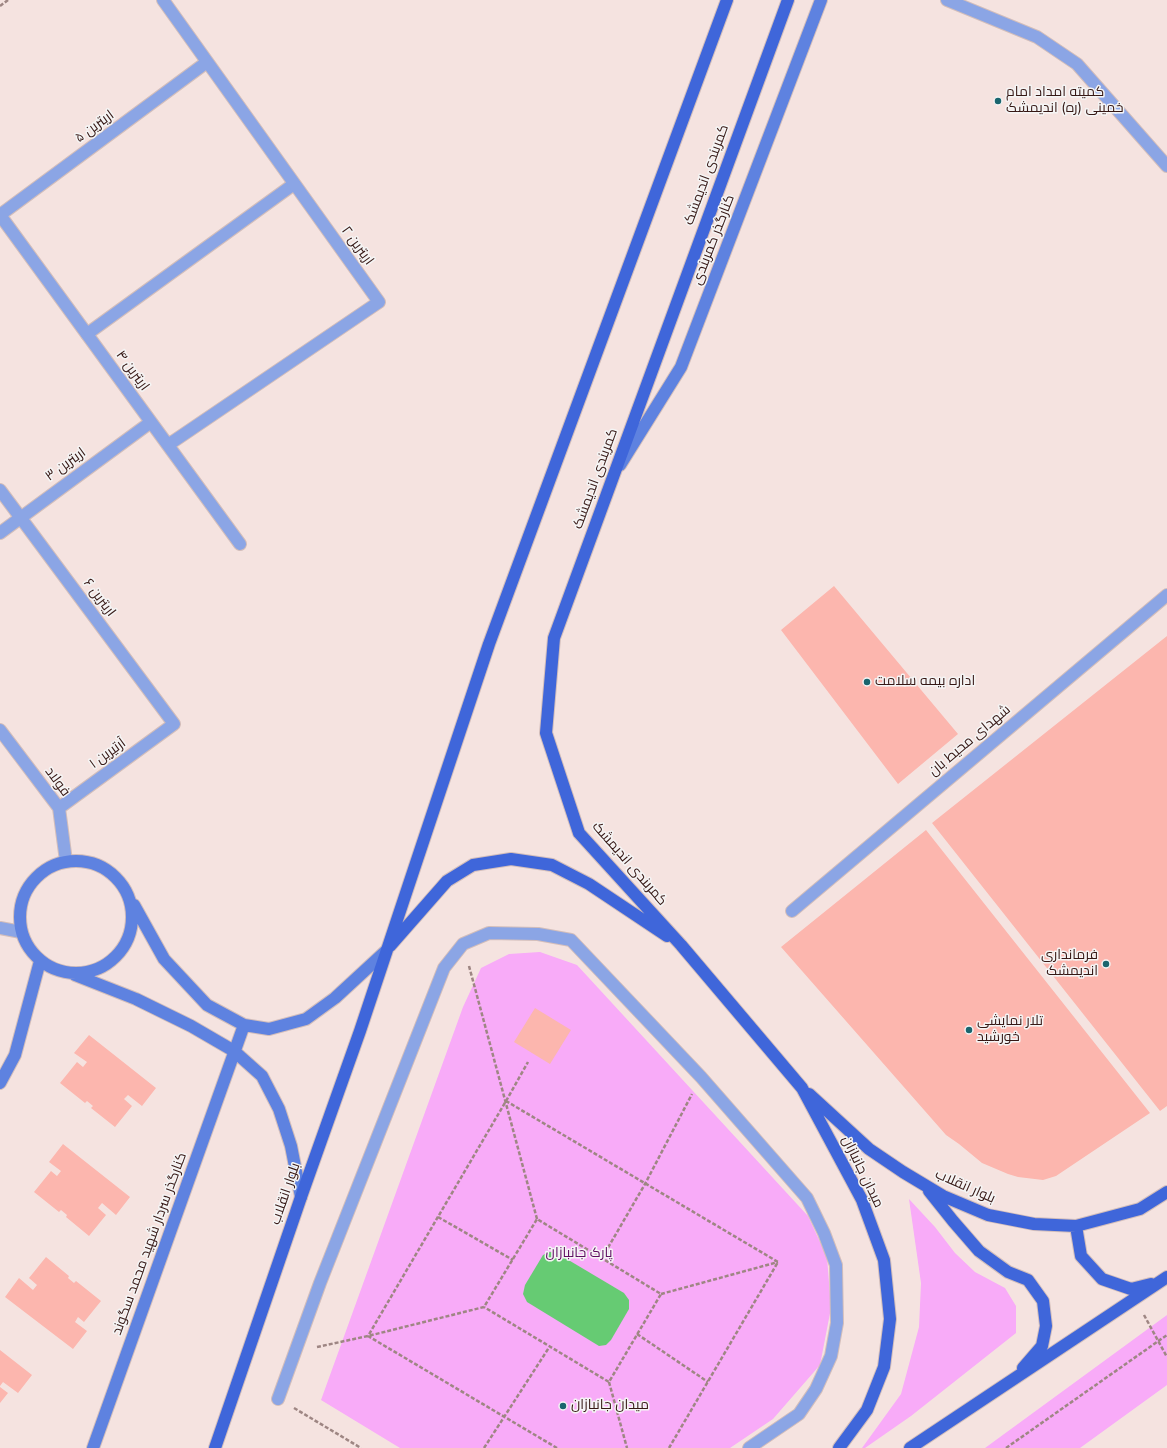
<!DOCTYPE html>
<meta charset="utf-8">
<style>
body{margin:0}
canvas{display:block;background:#f5e3e0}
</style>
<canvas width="1167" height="1448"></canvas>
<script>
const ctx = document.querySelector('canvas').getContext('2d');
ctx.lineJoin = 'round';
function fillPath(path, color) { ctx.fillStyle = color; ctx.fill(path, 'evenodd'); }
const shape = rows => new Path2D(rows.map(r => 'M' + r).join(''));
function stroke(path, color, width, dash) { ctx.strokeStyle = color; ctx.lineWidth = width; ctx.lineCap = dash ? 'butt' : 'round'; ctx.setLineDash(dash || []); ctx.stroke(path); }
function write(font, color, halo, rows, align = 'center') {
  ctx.font = font + ' "Nunito Sans",Cairo,sans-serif'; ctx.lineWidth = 3; ctx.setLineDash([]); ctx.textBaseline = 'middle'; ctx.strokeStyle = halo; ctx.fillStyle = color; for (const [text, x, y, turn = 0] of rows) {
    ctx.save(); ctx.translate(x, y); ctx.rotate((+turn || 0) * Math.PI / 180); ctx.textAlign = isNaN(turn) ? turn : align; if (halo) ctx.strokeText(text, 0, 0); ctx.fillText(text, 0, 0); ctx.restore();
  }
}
fillPath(shape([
 [540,952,577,965,808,1216,827,1257,831,1308,820,1365,773,1419,730,1448,400,1448,321,1400,463,1007,481,968,509,954],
 [909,1199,935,1227,955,1253,975,1272,1005,1288,1016,1306,1016,1333,911,1416,865,1448,862,1448,901,1394,919,1327,921,1283],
 [1167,1315,1167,1385,1080,1448,985,1448]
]), '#f8abf8');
fillPath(shape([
 [549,1252,555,1252,624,1293,629,1300,629,1309,611,1340,606,1345,599,1346,527,1302,523,1294,525,1285,543,1255]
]), '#66cb73');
fillPath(shape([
 [834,586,958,734,898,784,781,630],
 [1167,636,1167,1106,1160,1111,932,823],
 [926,830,1150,1113,1056,1176,1043,1180,1018,1177,1008,1174,982,1163,959,1144,946,1135,781,947],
 [535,1008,571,1030,550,1064,514,1042],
 [89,1035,156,1088,142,1106,128,1095,124,1099,132,1106,115,1127,91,1108,93,1106,87,1101,85,1103,60,1083,77,1062,83,1067,87,1062,74,1053],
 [63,1144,130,1197,116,1215,102,1203,98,1208,106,1215,89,1236,66,1217,67,1215,61,1210,59,1212,34,1192,51,1171,57,1176,61,1171,49,1162],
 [46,1257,69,1276,68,1278,74,1283,76,1281,101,1301,84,1322,78,1317,75,1322,87,1331,73,1349,5,1297,19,1278,33,1290,37,1285,29,1278],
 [0,1350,32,1375,18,1393,3,1382,0,1386],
 [0,1387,8,1393,0,1403]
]), '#fcb6ae');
const lane = shape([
 [947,0,1037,37,1077,64,1167,166],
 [87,334,294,184],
 [278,1399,320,1283,444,968,463,944,489,933,538,934,571,940,701,1077,807,1198,824,1233,836,1265,837,1323,831,1356,816,1389,799,1414,749,1448]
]);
const street = shape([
 [163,0,379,302,168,445],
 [0,215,240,544],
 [0,215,207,62],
 [0,490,174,724,59,808],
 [0,533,151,422],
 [0,730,59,808,66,861],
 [792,911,1167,595],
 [0,928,21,932]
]);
const secondary = shape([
 [620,465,681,367,821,0],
 '20 917a56 56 0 1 1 112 0a56 56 0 1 1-112 0Z',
 [134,905,164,959,207,1005,244,1025,269,1029,306,1019,335,998,386,951],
 [75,975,136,999,191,1026,234,1051,262,1076,279,1109,291,1146,301,1197],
 [0,1083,15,1055,40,961],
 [93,1448,244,1025]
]);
const primary = shape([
 [788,0,554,638,546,733,579,833,681,945,802,1088,862,1200,884,1260,890,1319,884,1367,867,1410,839,1448],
 [390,946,447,881,473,865,511,859,552,865,589,884,667,936],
 [809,1094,869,1149,903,1172,943,1196,988,1215,1034,1224,1076,1226,1140,1209,1167,1192],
 [929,1191,953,1221,979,1251,1008,1272,1028,1280,1043,1301,1046,1326,1042,1346,1023,1368],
 [1076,1226,1081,1256,1102,1279,1131,1289,1151,1284],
 [215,1448,301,1197,360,1031,489,644,727,0],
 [910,1448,1167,1277]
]);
stroke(lane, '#d3bebb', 14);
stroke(street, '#d3bebb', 14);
stroke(secondary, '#d3bebb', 14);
stroke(primary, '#d3bebb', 14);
stroke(shape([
 [0,6,8,0],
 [469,966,537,1219],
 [506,1101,528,1062],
 [438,1217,513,1260],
 [602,1258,645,1184,692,1094],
 [661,1294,778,1262],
 [1144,1315,1167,1357],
 [637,1334,708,1382],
 [317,1347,368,1336,484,1307,537,1219,661,1294,609,1382,484,1307],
 [609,1382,627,1448],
 [294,1408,361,1448],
 [484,1448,550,1346],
 [557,1448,368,1336,506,1101,778,1262,669,1448],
 [1006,1448,1167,1335]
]), '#9e8683', 2.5, [4, 2]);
stroke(lane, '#8ba5e5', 12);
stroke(street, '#8ba5e5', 12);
stroke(secondary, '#5e82e0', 12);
stroke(primary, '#3f66da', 12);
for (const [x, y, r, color] of [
 [998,101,4,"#19656e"],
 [867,682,4,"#19656e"],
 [1106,964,4,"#19656e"],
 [969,1030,4,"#19656e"],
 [563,1406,4,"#19656e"]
]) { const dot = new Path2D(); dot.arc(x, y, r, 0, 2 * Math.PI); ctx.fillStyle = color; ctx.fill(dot); stroke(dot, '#f5f5f5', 1.5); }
write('14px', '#361714', '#f5f5f5', [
 ["کمیته امداد امام",1006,93],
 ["خمینی (ره) اندیمشک",1006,109],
 ["اداره بیمه سلامت",875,682],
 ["فرمانداری",1098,956,"right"],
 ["اندیمشک",1098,972,"right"],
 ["تلار نمایشی",977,1022],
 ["خورشید",977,1038],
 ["میدان جانبازان",571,1406]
], 'left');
write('14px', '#361714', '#f5f5f5', [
 ["اریترین ۵",95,127,-36],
 ["کمربندی اندیمشک",707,175,-70],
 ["کنارگذر کمربندی",714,240,-69],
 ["اریترین ۲",357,246,54],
 ["اریترین ۴",132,371,54],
 ["اریترین ۳",66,465,-36],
 ["کمربندی اندیمشک",596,479,-70],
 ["اریترین ۶",99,598,53],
 ["شهدای محیط بان",970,741,-40],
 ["آرتیرین ۱",108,754,-36],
 ["فولاد",57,782,54],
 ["کمربندی اندیمشک",629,864,49],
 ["میدان جانبازان",862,1172,64],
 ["بلوار انقلاب",965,1187,24],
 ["بلوار انقلاب",286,1194,-71],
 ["کنارگذر سردار شهید محمد سگوند",150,1244,-70]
]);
write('14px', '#5e0b61', '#f5f5f5', [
 ["پارک جانبازان",579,1254]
]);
</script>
